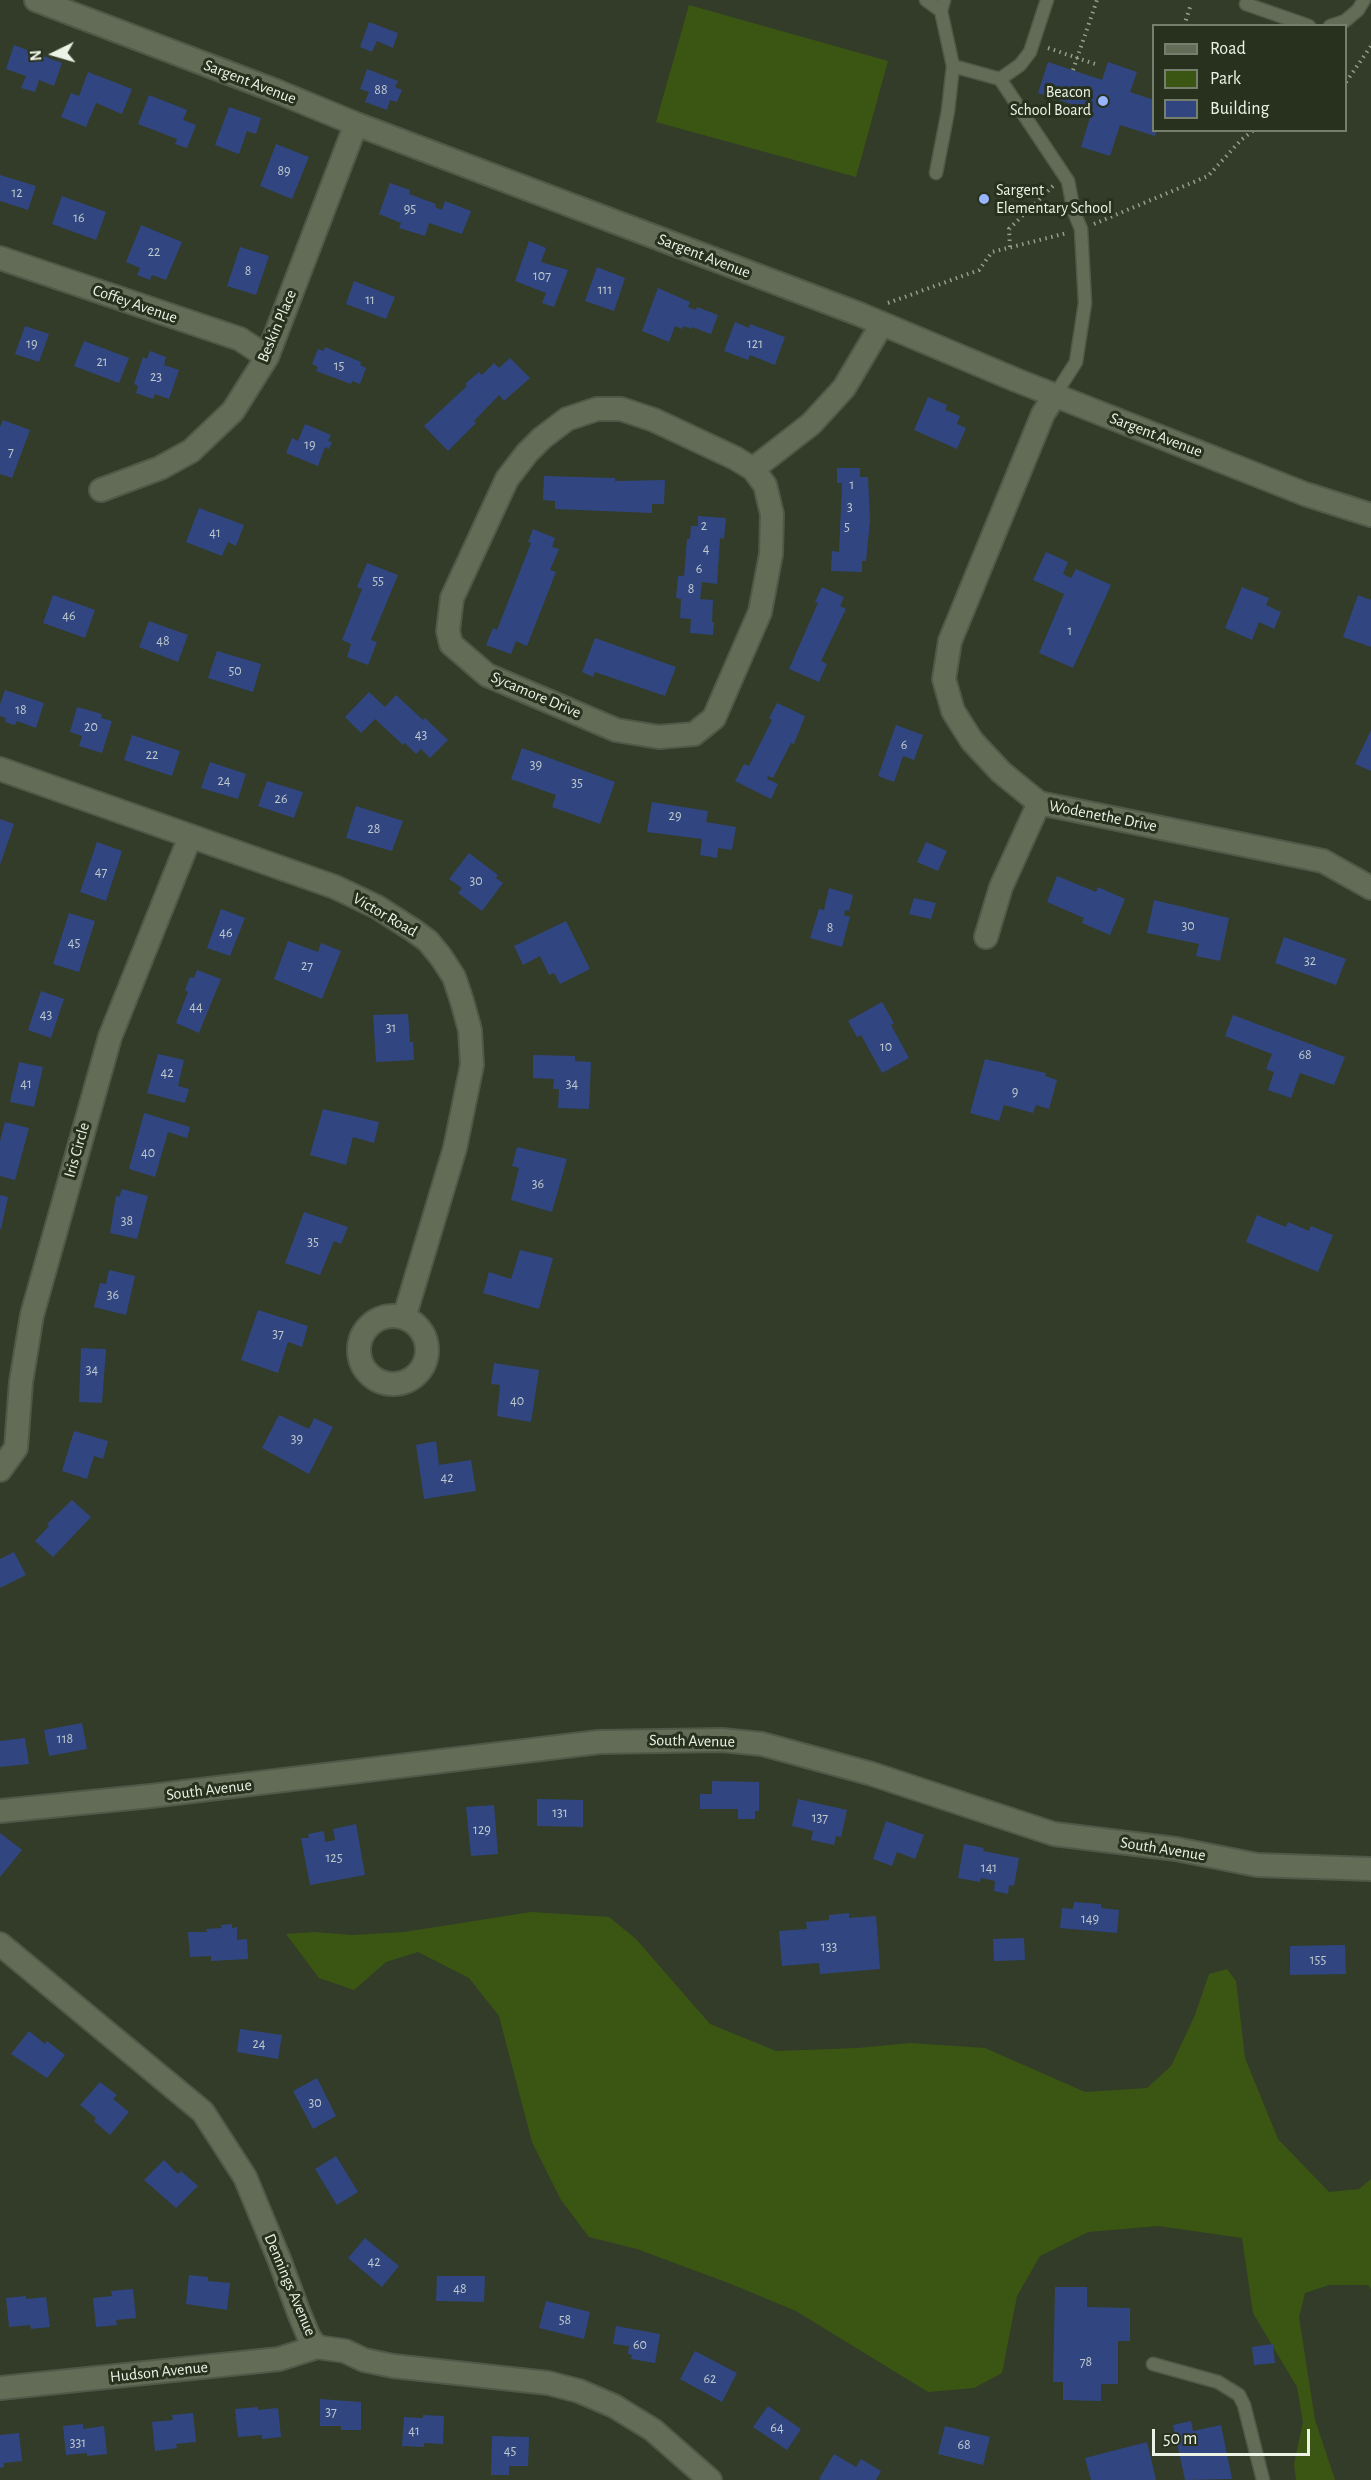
<!DOCTYPE html>
<style>
body{margin:0}
#map{position:relative;width:1371px;height:2480px;overflow:hidden;background:#323c28;font-family:"Alegreya Sans",sans-serif}
canvas{display:block}
.legend{position:absolute;left:1152px;top:24px;width:195px;height:108px;box-sizing:border-box;background:#28311e;border:2px solid #767f6e;margin:0;padding:8px 10px;list-style:none;font-size:18px;color:#ecf3e6}
.legend li{display:flex;align-items:center;gap:12px;height:30px}
.legend b{width:30px;border:2px solid #767f6e}
.north{position:absolute;left:24px;top:24px;width:60px;height:60px;-webkit-text-stroke:4px #28311e;paint-order:stroke;rotate:265deg;font-size:16px;font-weight:700;line-height:24px;text-align:center;color:#ecf3e6}
.north::after{content:'';display:block;margin:auto;width:21px;height:27px;background:#ecf3e6;clip-path:polygon(50% 0,100% 100%,50% 72%,0 100%)}
.scale{position:absolute;left:1152px;top:2429px;width:158px;height:27px;box-sizing:border-box;border:3px solid #ecf3e6;border-top:0;padding-left:8px;font-size:18px;line-height:21px;white-space:nowrap;color:#ecf3e6;-webkit-text-stroke:4px #28311e;paint-order:stroke}
</style>
<div id="map">
<canvas width="1371" height="2480"></canvas>
<ul class="legend">
<li><b style="height:8px;background:#626c57"></b>Road</li>
<li><b style="height:16px;background:#3b5613"></b>Park</li>
<li><b style="height:16px;background:#314680"></b>Building</li>
</ul>
<div class="north">N</div>
<div class="scale">50 m</div>
</div>
<script>
const ctx = document.querySelector('canvas').getContext('2d');
ctx.lineJoin = 'round';
function fillPath(path, color) { ctx.fillStyle = color; ctx.fill(path, 'evenodd'); }
const shape = rows => new Path2D(rows.map(r => 'M' + r).join(''));
function stroke(path, color, width, dash) { ctx.strokeStyle = color; ctx.lineWidth = width; ctx.lineCap = dash ? 'butt' : 'round'; ctx.setLineDash(dash || []); ctx.stroke(path); }
function write(font, color, halo, rows, align = 'center') {
  ctx.font = font + ' "Alegreya Sans",sans-serif'; ctx.lineWidth = 6; ctx.setLineDash([]); ctx.textBaseline = 'middle'; ctx.strokeStyle = halo; ctx.fillStyle = color; for (const [text, x, y, turn = 0] of rows) {
    ctx.save(); ctx.translate(x, y); ctx.rotate((+turn || 0) * Math.PI / 180); ctx.textAlign = isNaN(turn) ? turn : align; if (halo) ctx.strokeText(text, 0, 0); ctx.fillText(text, 0, 0); ctx.restore();
  }
}
fillPath(shape([
 [689,5,888,61,856,177,656,122],
 [531,1912,609,1917,636,1939,710,2024,776,2051,858,2048,910,2043,985,2048,1085,2092,1147,2088,1171,2066,1195,2015,1209,1974,1227,1969,1236,1981,1245,2058,1278,2139,1329,2192,1359,2189,1371,2179,1371,2289,1368,2285,1329,2285,1305,2293,1299,2317,1315,2420,1335,2480,1296,2480,1294,2464,1303,2422,1297,2387,1253,2313,1242,2238,1158,2226,1088,2232,1040,2256,1017,2296,1002,2373,974,2388,928,2392,796,2311,731,2284,637,2249,589,2237,561,2200,532,2142,499,2016,469,1978,418,1952,386,1962,354,1990,319,1978,286,1934,314,1932,352,1935,404,1932]
]), '#3b5613');
fillPath(shape([
 [369,22,398,33,393,48,377,41,372,52,360,47],
 [14,45,62,63,54,86,39,80,35,92,21,88,26,76,6,69],
 [1048,62,1102,80,1108,62,1137,72,1130,92,1154,100,1154,130,1157,130,1155,136,1120,125,1110,156,1081,147,1092,111,1038,93],
 [367,69,398,81,395,87,402,90,397,102,390,100,387,110,365,102,369,92,360,89],
 [88,72,132,89,122,114,96,103,86,127,61,117,71,93,79,96],
 [149,95,187,110,183,120,196,125,187,148,175,144,177,139,138,124],
 [229,107,261,118,256,134,247,131,239,154,215,145],
 [276,144,309,157,292,199,260,186],
 [0,175,36,186,28,210,0,201],
 [390,183,410,190,409,194,436,204,435,207,442,210,445,201,471,211,462,234,429,223,425,236,399,228,401,223,379,214],
 [62,196,106,212,96,240,52,224],
 [141,225,182,242,166,280,152,275,150,280,137,275,140,268,126,262],
 [529,241,546,248,541,262,568,270,554,307,542,303,546,293,515,281],
 [240,247,269,256,256,295,227,286],
 [597,267,625,278,614,311,585,301],
 [354,281,395,297,386,319,346,304],
 [658,288,690,302,688,307,696,310,697,307,718,315,711,334,692,327,692,329,683,326,682,329,675,326,669,342,642,331],
 [735,322,749,328,750,324,785,337,775,365,750,355,748,360,724,351],
 [25,326,49,334,39,362,15,354],
 [84,341,129,358,119,383,74,366],
 [325,347,361,362,360,365,366,368,360,384,352,381,351,384,316,371,318,367,312,364,318,349,324,351],
 [150,351,166,357,164,365,179,370,169,399,155,394,153,399,136,393,138,386,134,384,143,357,147,359],
 [510,358,530,378,504,401,499,395,474,421,476,423,448,451,424,426,467,386,465,384,479,372,482,375,494,363,499,368],
 [928,397,947,405,945,410,960,416,957,424,966,428,957,449,914,430],
 [3,420,30,430,12,478,0,474,0,427],
 [305,424,331,435,328,441,332,442,329,449,325,447,318,466,286,453,292,438,298,441],
 [837,468,860,468,860,477,868,477,870,521,866,561,862,561,862,572,831,571,832,551,839,552,842,483,837,483],
 [544,476,615,478,615,481,665,480,664,504,652,504,652,513,555,509,555,501,543,500],
 [199,508,244,525,236,546,228,542,222,556,186,542],
 [698,516,726,518,724,539,720,538,717,584,702,582,700,599,713,600,712,622,714,622,713,635,690,633,691,619,680,618,681,599,676,598,678,576,684,576,687,539,690,539,691,526,698,526],
 [533,529,555,538,552,547,559,549,550,570,556,572,527,646,516,641,511,654,486,645,493,628,497,630,531,543,528,542],
 [1046,552,1068,562,1063,574,1071,578,1076,569,1111,585,1073,668,1039,653,1064,594,1033,580],
 [367,563,398,575,371,640,377,642,368,665,347,657,351,644,342,640,362,589,357,587],
 [822,587,844,597,840,606,846,609,821,661,827,664,819,682,789,669,818,603,815,602],
 [1242,587,1269,598,1266,605,1281,612,1274,629,1259,622,1252,640,1225,628],
 [53,595,95,610,85,638,43,623],
 [1358,595,1371,600,1371,647,1343,637],
 [149,621,188,635,178,662,139,647],
 [595,638,676,667,665,696,595,672,593,677,582,672],
 [217,651,261,664,253,692,208,678],
 [5,690,44,703,36,728,17,721,15,725,5,722,6,718,0,716,0,704],
 [369,692,385,707,396,695,423,720,425,718,448,740,430,758,421,749,416,754,405,743,403,745,375,719,361,733,345,717],
 [777,703,805,716,794,744,791,743,773,778,768,776,767,779,778,784,771,799,735,781,744,764,749,766,772,720,769,718],
 [77,707,102,714,101,718,112,721,102,753,79,746,82,736,70,732],
 [896,725,923,735,914,760,903,756,894,782,878,776],
 [1371,730,1371,771,1355,764],
 [132,735,180,751,172,776,124,760],
 [522,748,615,782,600,824,552,807,556,795,511,779],
 [210,762,246,774,238,799,201,788],
 [267,781,303,792,294,818,258,806],
 [652,802,708,811,706,822,736,827,732,850,718,848,717,858,700,855,702,839,647,832],
 [356,806,403,821,392,851,346,838],
 [0,819,14,824,0,865],
 [97,842,122,851,106,901,80,892],
 [926,842,947,851,938,871,917,862],
 [469,853,498,875,496,878,503,883,482,911,458,893,462,888,449,879],
 [1057,876,1096,892,1098,887,1125,899,1110,935,1082,923,1084,918,1047,902],
 [829,888,853,895,849,911,845,910,844,915,850,917,842,947,810,938,819,909,824,910],
 [914,898,936,903,931,919,909,914],
 [1154,900,1229,918,1220,961,1196,956,1199,944,1147,933],
 [221,909,245,918,230,956,207,948],
 [69,913,95,921,79,972,53,964],
 [566,921,590,969,560,984,554,973,549,975,540,956,523,965,514,946],
 [1284,937,1346,959,1336,985,1275,963],
 [288,941,318,952,321,943,341,951,322,999,274,979],
 [197,970,221,979,199,1033,176,1023,188,992,185,990,190,977,194,978],
 [41,991,64,999,51,1038,28,1030],
 [882,1002,894,1023,891,1025,909,1058,882,1073,861,1035,857,1037,848,1021],
 [408,1014,410,1042,413,1042,414,1060,376,1062,373,1015],
 [1233,1015,1345,1057,1334,1085,1300,1073,1291,1098,1268,1090,1274,1072,1266,1069,1272,1054,1225,1036],
 [158,1054,184,1060,178,1086,189,1089,185,1103,147,1093],
 [533,1055,575,1056,575,1061,591,1062,589,1109,558,1108,559,1089,553,1089,554,1079,533,1078],
 [985,1059,1046,1073,1045,1076,1057,1080,1049,1109,1036,1105,1033,1113,1004,1105,999,1121,970,1113],
 [19,1062,43,1067,34,1107,10,1102],
 [323,1109,379,1122,374,1143,353,1137,346,1165,310,1155],
 [144,1113,190,1127,187,1138,168,1132,155,1177,129,1169],
 [5,1122,29,1128,15,1180,0,1176,0,1141],
 [517,1147,567,1159,552,1212,511,1200,519,1168,512,1166],
 [122,1189,148,1196,137,1239,110,1233,116,1196,119,1197],
 [0,1195,8,1197,1,1229,0,1229],
 [304,1212,348,1227,341,1244,334,1241,320,1275,285,1263],
 [1257,1215,1286,1227,1288,1222,1309,1231,1311,1226,1333,1235,1318,1272,1246,1242],
 [520,1250,553,1258,539,1309,483,1293,489,1272,511,1279],
 [109,1270,135,1276,126,1315,94,1307,100,1283,106,1284],
 [258,1310,308,1326,302,1347,288,1342,278,1373,241,1360],
 [81,1348,106,1349,102,1403,79,1402],
 [494,1363,539,1370,531,1422,497,1416,500,1385,491,1384],
 [279,1415,309,1429,314,1418,333,1427,309,1474,262,1448],
 [74,1431,108,1441,103,1459,94,1456,87,1479,62,1471],
 [436,1441,439,1465,471,1460,476,1491,424,1499,416,1445],
 [72,1500,91,1517,53,1557,35,1541,49,1526,47,1524],
 [14,1552,26,1575,0,1588,0,1559],
 [82,1723,87,1749,49,1756,44,1730],
 [25,1738,29,1764,0,1767,0,1741],
 [712,1781,759,1782,759,1811,755,1811,755,1819,738,1819,738,1809,700,1809,700,1794,712,1794],
 [537,1799,583,1800,583,1827,537,1826],
 [798,1799,847,1810,841,1837,836,1836,834,1845,811,1840,813,1831,792,1826],
 [494,1805,498,1854,471,1856,466,1807],
 [886,1821,924,1835,915,1859,897,1852,892,1866,873,1859],
 [356,1824,365,1875,310,1885,301,1838,309,1838,308,1834,324,1831,325,1842,335,1840,333,1829],
 [0,1833,22,1850,0,1877],
 [964,1844,984,1848,983,1851,1019,1858,1014,1886,1009,1885,1008,1894,994,1891,995,1881,981,1878,980,1882,958,1878],
 [1074,1902,1101,1904,1101,1908,1119,1910,1117,1933,1060,1928,1062,1908,1073,1909],
 [849,1913,849,1918,876,1916,880,1969,820,1974,819,1963,782,1966,779,1931,807,1929,806,1922,829,1920,829,1915],
 [232,1924,232,1928,237,1927,237,1940,247,1939,248,1959,211,1961,211,1956,190,1957,188,1932,207,1932,206,1929,222,1928,221,1925],
 [1024,1938,1025,1960,994,1961,993,1939],
 [1345,1945,1346,1974,1290,1975,1290,1946],
 [240,2029,282,2035,278,2059,237,2052],
 [29,2031,45,2044,47,2041,65,2055,47,2078,11,2054],
 [317,2078,336,2116,313,2129,293,2091],
 [100,2082,117,2095,113,2099,129,2112,110,2135,94,2121,96,2118,80,2105],
 [336,2156,358,2192,337,2205,315,2169],
 [164,2160,178,2174,181,2171,198,2186,176,2208,144,2180],
 [365,2238,399,2266,382,2287,348,2258],
 [189,2275,208,2277,208,2281,230,2283,227,2310,186,2304],
 [437,2276,485,2276,484,2302,436,2301],
 [1055,2287,1087,2287,1087,2307,1130,2308,1130,2341,1118,2341,1118,2384,1101,2384,1101,2401,1063,2400,1063,2382,1053,2382],
 [133,2289,136,2318,116,2320,117,2325,96,2327,93,2298,112,2296,111,2291],
 [26,2296,26,2299,46,2297,50,2327,31,2329,30,2325,9,2327,6,2298],
 [546,2301,590,2312,584,2339,539,2328],
 [616,2326,660,2334,655,2363,631,2359,632,2355,628,2354,629,2346,613,2344],
 [1273,2344,1275,2363,1254,2365,1252,2347],
 [695,2351,737,2373,722,2402,680,2379],
 [320,2399,361,2402,361,2430,341,2430,341,2426,320,2426],
 [768,2406,801,2429,787,2450,753,2427],
 [258,2407,258,2410,278,2408,281,2437,262,2439,262,2435,238,2437,235,2409],
 [193,2413,196,2442,176,2444,177,2448,155,2451,152,2422,173,2420,172,2415],
 [423,2415,444,2416,443,2444,424,2443,424,2447,402,2446,404,2417,423,2418],
 [1191,2421,1193,2431,1221,2425,1232,2479,1185,2480,1173,2425],
 [83,2424,83,2429,104,2426,107,2454,87,2456,87,2453,66,2455,63,2426],
 [945,2426,990,2437,983,2465,938,2454],
 [19,2433,22,2461,4,2463,4,2467,0,2468,0,2435],
 [492,2436,529,2437,528,2466,509,2466,509,2475,491,2475],
 [1147,2442,1156,2480,1091,2480,1085,2458],
 [834,2454,856,2467,861,2459,881,2471,876,2480,821,2480,819,2479]
]), '#314680');
const lane = shape([
 [926,0,941,11],
 [1248,0,1246,4,1309,26],
 [1330,26,1345,21,1358,10,1364,0],
 [953,66,1000,79,1068,181,1074,212,1081,229,1085,303,1076,362,1055,395],
 [1000,79,1020,65,1030,52,1047,0],
 [936,173,948,111,953,66,941,11,944,0],
 [1153,2364,1218,2382,1239,2395,1244,2405,1263,2480]
]);
const street = shape([
 [36,0,276,91,356,124,859,314,1016,380,1305,494,1371,515],
 [0,258,240,339,267,357],
 [1055,395,1043,414,950,641,944,679,953,711,972,741,1001,772,1039,803,1323,861,1371,888],
 [597,409,621,409,654,420,735,458,753,469,765,485,772,514,771,554,760,612,714,718,694,734,659,737,616,730,487,675,451,644,448,631,452,598,507,479,527,453,542,438,567,419,597,409],
 [753,469,811,424,844,388,882,324],
 [101,490,160,468,191,451,233,411,267,357,356,124],
 [0,769,335,887,377,907,413,930,428,941,441,957,454,977,462,1001,470,1030,472,1065,455,1148,404,1318],
 [986,937,1001,887,1039,803],
 '359 1350a34 34 0 1 1 68 0a34 34 0 1 1-68 0Z',
 [0,1470,16,1448,21,1382,32,1315,110,1037,190,837],
 [0,1811,151,1796,599,1742,722,1740,762,1744,872,1774,1054,1834,1176,1849,1257,1865,1371,1869],
 [0,1944,203,2112,245,2177,279,2259,299,2313,309,2337,317,2347,345,2351,364,2360,393,2366,548,2383,579,2391,614,2406,653,2430,710,2480],
 [0,2388,279,2359,317,2347]
]);
stroke(lane, '#515848', 15);
stroke(street, '#515848', 26);
stroke(shape([
 [1184,26,1191,4],
 [1048,48,1098,65],
 [1073,70,1097,0],
 [1346,82,1371,46],
 [1094,224,1208,176,1241,140,1254,130],
 [1010,247,1009,229,1053,186],
 [888,303,979,270,992,252,1067,233]
]), '#959e8d', 4, [1.5, 4.5]);
stroke(lane, '#626c57', 12);
stroke(street, '#626c57', 22);
for (const [x, y, r, color] of [
 [1103,101,6,"#98b5fd"],
 [984,199,6,"#98b5fd"]
]) { const dot = new Path2D(); dot.arc(x, y, r, 0, 2 * Math.PI); ctx.fillStyle = color; ctx.fill(dot); stroke(dot, '#28311e', 2); }
write('14px', '#bdc8cc', null, [
 ["88",381,90],
 ["89",284,171],
 ["12",17,193],
 ["95",410,209],
 ["16",79,218],
 ["22",154,252],
 ["8",248,271],
 ["107",542,276],
 ["111",605,290],
 ["11",370,300],
 ["19",32,344],
 ["121",755,344],
 ["21",102,362],
 ["15",339,366],
 ["23",156,377],
 ["19",310,445],
 ["7",11,452],
 ["1",852,485],
 ["3",850,507],
 ["2",704,526],
 ["5",847,527],
 ["41",215,533],
 ["4",706,549],
 ["6",699,569],
 ["55",378,581],
 ["8",691,589],
 ["46",69,616],
 ["1",1070,631],
 ["48",163,641],
 ["50",235,671],
 ["18",21,710],
 ["20",91,727],
 ["43",421,735],
 ["6",904,745],
 ["22",152,755],
 ["39",536,765],
 ["24",224,781],
 ["35",577,783],
 ["26",281,799],
 ["29",675,816],
 ["28",374,829],
 ["47",101,872],
 ["30",476,881],
 ["30",1188,926],
 ["8",830,928],
 ["46",226,933],
 ["45",74,943],
 ["32",1310,961],
 ["27",307,966],
 ["44",196,1007],
 ["43",46,1015],
 ["31",391,1028],
 ["10",886,1047],
 ["68",1305,1055],
 ["42",167,1073],
 ["41",26,1084],
 ["34",572,1084],
 ["9",1015,1092],
 ["40",148,1153],
 ["36",538,1184],
 ["38",127,1221],
 ["35",313,1242],
 ["36",113,1295],
 ["37",278,1334],
 ["34",92,1370],
 ["40",517,1401],
 ["39",297,1439],
 ["42",447,1478],
 ["118",65,1739],
 ["131",560,1813],
 ["137",820,1818],
 ["129",482,1830],
 ["125",334,1858],
 ["141",989,1868],
 ["149",1090,1919],
 ["133",829,1947],
 ["155",1318,1960],
 ["24",259,2044],
 ["30",315,2103],
 ["42",374,2262],
 ["48",460,2289],
 ["58",565,2320],
 ["60",640,2345],
 ["78",1086,2362],
 ["62",710,2379],
 ["37",331,2412],
 ["64",777,2428],
 ["41",414,2431],
 ["331",78,2443],
 ["68",964,2445],
 ["45",510,2451]
]);
write('16px', '#ecf3e6', '#28311e', [
 ["Sargent Avenue",250,82,21],
 ["Sargent Avenue",704,256,21],
 ["Coffey Avenue",135,304,19],
 ["Beskin Place",277,326,-67],
 ["Sargent Avenue",1156,435,21],
 ["Sycamore Drive",536,695,23],
 ["Wodenethe Drive",1103,816,11],
 ["Victor Road",385,915,30],
 ["Iris Circle",77,1150,-74],
 ["South Avenue",692,1741,1],
 ["South Avenue",209,1790,-7],
 ["South Avenue",1163,1849,9],
 ["Dennings Avenue",290,2285,67],
 ["Hudson Avenue",159,2372,-6]
]);
write('16px', '#ecf3e6', '#28311e', [
 ["Beacon",1091,92],
 ["School Board",1091,110],
 ["Sargent",996,190,"left"],
 ["Elementary School",996,208,"left"]
], 'right');
</script>
